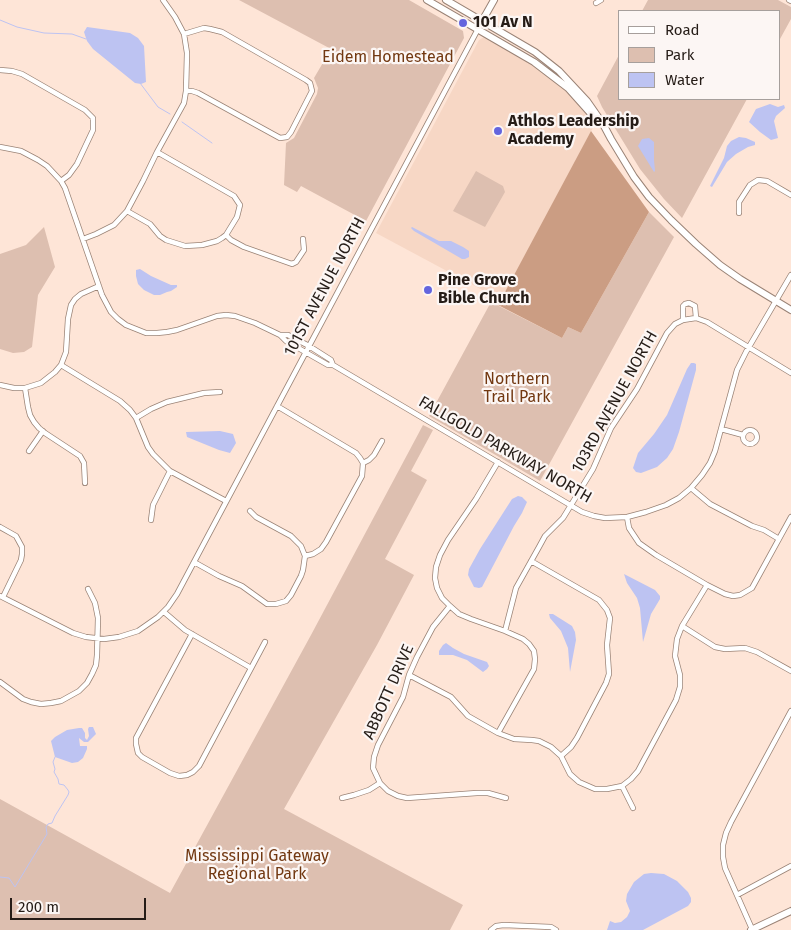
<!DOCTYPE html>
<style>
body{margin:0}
#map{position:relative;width:791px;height:930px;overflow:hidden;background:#fee5d7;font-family:"Fira Sans",sans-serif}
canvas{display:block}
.legend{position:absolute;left:618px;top:10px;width:162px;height:90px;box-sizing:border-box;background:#fcf6f4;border:1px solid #a69f9c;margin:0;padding:6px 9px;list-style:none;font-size:15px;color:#251c17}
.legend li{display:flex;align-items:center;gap:10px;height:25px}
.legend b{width:25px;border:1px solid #a69f9c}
.scale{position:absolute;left:10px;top:898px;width:136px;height:22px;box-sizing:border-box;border:2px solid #251c17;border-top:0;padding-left:6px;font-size:15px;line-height:18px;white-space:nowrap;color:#251c17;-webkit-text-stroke:4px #fcf6f4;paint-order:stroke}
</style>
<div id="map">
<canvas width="791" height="930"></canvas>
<ul class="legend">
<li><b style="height:6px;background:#fff"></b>Road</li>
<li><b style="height:14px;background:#ddbfb0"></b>Park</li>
<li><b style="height:14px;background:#bdc3f2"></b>Water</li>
</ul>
<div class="scale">200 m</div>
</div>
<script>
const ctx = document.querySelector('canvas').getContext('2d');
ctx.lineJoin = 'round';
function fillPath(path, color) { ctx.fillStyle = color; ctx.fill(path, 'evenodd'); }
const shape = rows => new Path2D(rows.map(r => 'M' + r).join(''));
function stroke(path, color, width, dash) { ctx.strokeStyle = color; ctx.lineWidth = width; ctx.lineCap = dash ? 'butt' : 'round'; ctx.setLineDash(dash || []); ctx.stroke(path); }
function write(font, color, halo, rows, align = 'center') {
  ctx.font = font + ' "Fira Sans",sans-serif'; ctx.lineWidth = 4.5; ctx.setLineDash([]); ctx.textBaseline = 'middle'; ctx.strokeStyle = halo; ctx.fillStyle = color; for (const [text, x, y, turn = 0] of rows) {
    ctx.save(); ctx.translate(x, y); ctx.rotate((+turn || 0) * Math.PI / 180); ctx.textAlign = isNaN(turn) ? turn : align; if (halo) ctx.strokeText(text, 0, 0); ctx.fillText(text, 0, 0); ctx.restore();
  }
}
fillPath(shape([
 [484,37,491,38,536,66,566,90,588,114,595,124,501,300,376,233,479,40]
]), '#f7d7c5');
fillPath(shape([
 [239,0,409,0,463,31,464,38,366,221,301,186,297,192,284,185,286,143,294,138,317,94,318,88,314,78,331,49],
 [648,0,778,0,791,7,791,19,780,39,780,11,642,11],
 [620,53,620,99,747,99,682,218,664,199,640,169,602,107,597,96],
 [476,171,503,186,505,192,485,227,453,211],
 [649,212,674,237,540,481,429,416,491,302,562,338,568,327,581,333],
 [44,227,55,267,38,295,32,347,24,352,13,353,0,349,0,254,26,245],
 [423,425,433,430,411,471,427,480,385,559,414,575,377,645,284,809,463,905,450,930,0,930,0,799,170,893,311,635]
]), '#ddbfb0');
fillPath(shape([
 [591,131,649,212,581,333,568,327,562,338,498,305]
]), '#cb9d83');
fillPath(shape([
 [87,27,130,33,138,38,144,46,146,82,141,84,135,83,93,49,87,41,84,32],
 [770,104,778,107,784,105,785,108,776,116,774,121,778,138,771,140,760,132,749,122,756,109],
 [739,137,746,138,755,142,755,145,748,147,736,154,727,162,712,187,710,186,724,158,727,146,731,141],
 [649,138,654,142,654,160,655,171,654,172,638,146,642,139],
 [412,227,439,241,451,241,463,247,469,251,469,257,465,259,462,259,414,231,411,228],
 [140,269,151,276,171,285,177,285,177,287,171,291,167,292,160,295,154,295,144,290,138,284,136,276,136,270],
 [691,363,694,363,696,364,696,370,679,432,673,449,667,458,657,467,641,473,636,472,633,468,638,453,654,434,667,415,687,369],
 [220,431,233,434,236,443,230,453,219,450,187,437,186,432],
 [518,496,522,497,527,502,522,513,514,526,482,587,479,588,474,587,468,575,469,569,480,549,512,499],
 [624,574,655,590,660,596,660,599,651,614,643,642,640,608,637,598,627,583],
 [549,614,553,614,572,626,575,632,576,640,570,672,568,648,561,631,550,618],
 [446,643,453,648,464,654,487,662,489,666,487,669,483,672,467,660,453,655,439,655,439,651,443,645],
 [89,727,93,727,96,734,88,742,84,742,79,738,80,746,87,746,87,749,83,758,78,762,72,763,55,757,51,741,55,737,67,730,79,728,82,728,85,733,85,738,87,740,89,736,88,729],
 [651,873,664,874,677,881,688,892,691,898,691,902,688,906,643,930,607,930,610,921,615,923,621,922,627,917,630,911,626,901,627,894,634,882,644,874]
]), '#bdc3f2');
stroke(shape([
 [0,20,17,27,44,33,72,34,86,39],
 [140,83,158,107,170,114],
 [182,122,212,143],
 [0,877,9,878,15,887,47,834,46,827,48,824,52,823,55,816,68,795,69,792,68,790,64,785,59,784,58,779,54,772,55,769,53,762,55,757]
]), '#bdc3f2', 1);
const street = shape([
 [789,0,791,1],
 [596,3,601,0],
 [184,34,204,28,210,29,222,32,306,80,310,83,312,91,291,132,287,137,280,138,198,93,192,91,186,91],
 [0,70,12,71,22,74,85,110,93,118,93,130,77,164,69,175,61,181],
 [0,147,21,151,38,160,47,166,61,181,65,188,102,295,111,312,118,319,126,325,146,333,157,333,167,332,177,330,217,316,226,315,235,316,255,323,280,335,286,341,328,365,333,365,582,512,594,516,605,518,627,517,646,512,666,505,679,498,691,488,702,475,710,463,715,451,737,370,746,352,791,275],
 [127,211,150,224,160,236,166,240,185,246,202,245,217,241,222,238,226,235,237,217,240,205,234,196,157,152],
 [739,213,739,202,750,185,758,180,767,181,791,195],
 [226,235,231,240,244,247,292,264,296,262,304,250,303,239],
 [83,239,96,234,114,225,127,211,143,181,157,152,184,103,186,91,187,53,184,34,175,17,163,0],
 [683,320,683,306,685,304,689,303,695,306,696,318],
 [280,335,288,335,309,346,331,360,333,365],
 [61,365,120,401,130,410,136,418,148,447,153,454,170,471,226,501],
 [0,385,14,388,25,388,41,383,55,372,61,365,66,352,68,319,71,305,75,299,81,294,99,286],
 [25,388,28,407,30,415,34,422,39,428,45,433,80,456,84,463,85,483],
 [277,406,356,453,360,458,363,463],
 [136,418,151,409,167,402,204,393,220,392],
 [721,429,743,435],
 '743 437a7 7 0 1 1 14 0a7 7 0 1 1-14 0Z',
 [29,451,43,431],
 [691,488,710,504,752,526,764,530,779,539],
 [250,511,256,517,291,536,301,546,305,556],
 [627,517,629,528,639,543,656,555,707,585,725,594,733,596,740,595,752,588,791,517],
 [151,520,153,505,170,471],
 [0,527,16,536,22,547,22,554,21,560,3,597],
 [531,561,599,600,607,610,610,618,607,645,609,674,606,683,577,738,571,747,561,756],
 [194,562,219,576,242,586,267,604,276,604,286,601,291,595,301,576,303,570,305,556,313,554,321,549,326,542,362,476,363,463,369,460,374,455,382,441],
 [0,596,73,633,86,637,104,639,119,637,138,631,158,617,168,607,177,594,194,562,478,29],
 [450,606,433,627,417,657,409,675,403,697,378,745,374,757,373,768,380,783,388,791,398,796,407,798,477,793,488,793,506,798],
 [164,612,185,630,251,668],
 [682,626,715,647,725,649,745,648,757,652,791,671],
 [505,631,516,588,539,547,545,536,563,518,571,505,593,469,611,428,637,389,667,333,675,324,683,320,696,318,707,322,791,373],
 [192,634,136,738,136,744,138,753,142,757,170,773,179,776,187,775,193,772,199,766,265,642],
 [409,675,451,697,468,716,498,733,514,739,532,740,539,741,551,747,561,756,570,774,579,782,595,789,607,789,622,786,631,779,638,771,676,700,680,687,680,675,675,656,677,639,682,626,707,585],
 [0,682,23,699,31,702,41,704,51,703,61,701,79,691,87,683,92,674,96,665,97,655,98,618,95,603,88,589],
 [498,733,534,669,535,659,534,651,529,644,523,639,505,631,471,619,459,614,450,606,442,598,437,588,435,578,436,567,440,555,448,540,476,499,498,462],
 [622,786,633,808],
 [342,798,354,795,369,790,380,783],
 [737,895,791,866],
 [752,929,725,868,723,857,723,845,726,833,731,822,791,711],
 [491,930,496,926,504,925,551,927,556,930]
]);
const secondary = shape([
 [427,0,534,62,568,88,593,116],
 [446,0,535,52,559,71,587,101,603,124,611,139,634,177,649,197,671,220,696,244,720,265,740,279,791,310],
 [481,23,494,0],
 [751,930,791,911]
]);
stroke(street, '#9a8376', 6);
stroke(secondary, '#9a8376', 8);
stroke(street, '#fff', 4.5);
stroke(secondary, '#fff', 6);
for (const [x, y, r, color] of [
 [463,23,5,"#6465de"],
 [498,131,5,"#6465de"],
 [428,290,5,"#6465de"]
]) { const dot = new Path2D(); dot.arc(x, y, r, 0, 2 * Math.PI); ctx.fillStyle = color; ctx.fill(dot); stroke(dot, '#fcf6f4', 2); }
write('bold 16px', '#251c17', '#fcf6f4', [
 ["101 Av N",473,23],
 ["Athlos Leadership",508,122],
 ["Academy",508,140],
 ["Pine Grove",438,281],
 ["Bible Church",438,299]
], 'left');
write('16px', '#723811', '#fcf6f4', [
 ["Eidem Homestead",388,58],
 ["Northern",517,380],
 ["Trail Park",517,398],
 ["Mississippi Gateway",257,857],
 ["Regional Park",257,875]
]);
write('16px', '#251c17', '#fcf6f4', [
 ["101ST AVENUE NORTH",325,287,-62],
 ["103RD AVENUE NORTH",615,402,-61],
 ["FALLGOLD PARKWAY NORTH",505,450,30],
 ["ABBOTT DRIVE",389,692,-66]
]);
</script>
